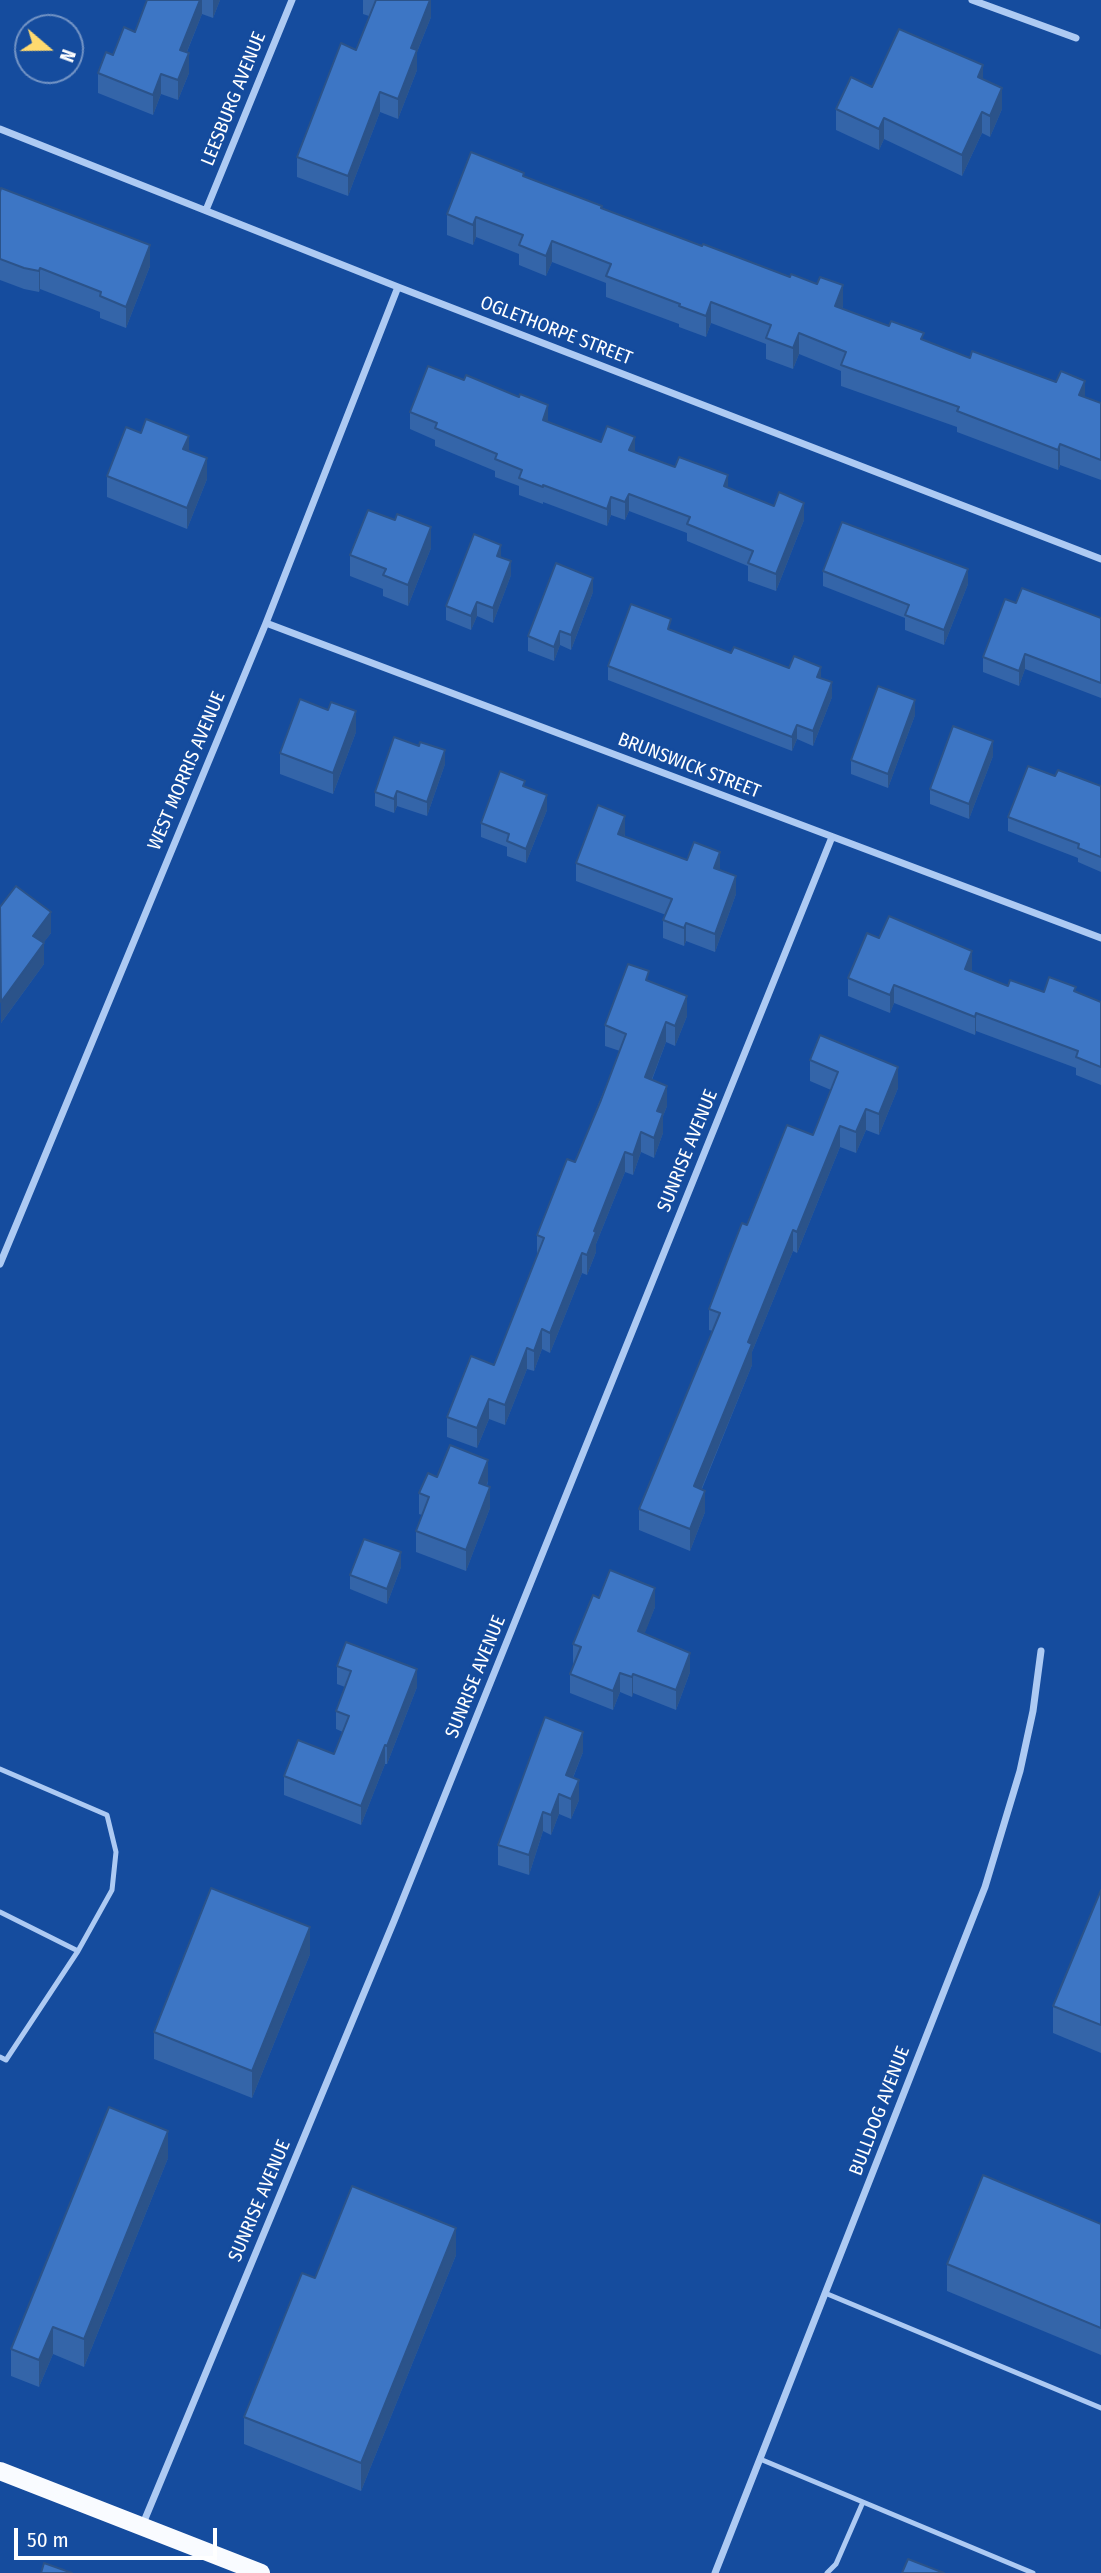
<!DOCTYPE html>
<style>
body{margin:0}
#map{position:relative;width:1101px;height:2573px;overflow:hidden;background:#154c9e;font-family:"Fira Sans Condensed",sans-serif}
canvas{display:block}
.north{position:absolute;left:14px;top:14px;width:70px;height:70px;box-sizing:border-box;background:#154c9e;border:2px solid #7394c5;border-radius:50%;rotate:110deg;font-size:19px;font-weight:700;line-height:28px;text-align:center;color:#fff}
.north::after{content:'';display:block;margin:auto;width:24px;height:32px;background:#ffda6f;clip-path:polygon(50% 0,100% 100%,50% 72%,0 100%)}
.scale{position:absolute;left:14px;top:2528px;width:203px;height:32px;box-sizing:border-box;border:4px solid #fff;border-top:0;padding-left:9px;font-size:21px;line-height:24px;white-space:nowrap;color:#fff;-webkit-text-stroke:5px #154c9e;paint-order:stroke}
</style>
<div id="map">
<canvas width="1101" height="2573"></canvas>
<div class="north">N</div>
<div class="scale">50 m</div>
</div>
<script>
const ctx = document.querySelector('canvas').getContext('2d');
ctx.lineJoin = 'round';
const shape = rows => new Path2D(rows.map(r => 'M' + r).join(''));
function stroke(path, color, width, dash) { ctx.strokeStyle = color; ctx.lineWidth = width; ctx.lineCap = dash ? 'butt' : 'round'; ctx.setLineDash(dash || []); ctx.stroke(path); }
function fillPath(path, color) { ctx.fillStyle = color; ctx.fill(path, 'evenodd'); }
function write(font, color, halo, rows, align = 'center') {
  ctx.font = font + ' "Fira Sans Condensed",sans-serif'; ctx.lineWidth = 5; ctx.setLineDash([]); ctx.textBaseline = 'middle'; ctx.strokeStyle = halo; ctx.fillStyle = color; for (const [text, x, y, turn = 0] of rows) {
    ctx.save(); ctx.translate(x, y); ctx.rotate((+turn || 0) * Math.PI / 180); ctx.textAlign = isNaN(turn) ? turn : align; if (halo) ctx.strokeText(text, 0, 0); ctx.fillText(text, 0, 0); ctx.restore();
  }
}
stroke(shape([
 [0,1769,107,1815,116,1852,112,1890,78,1951,0,1912],
 [0,2057,6,2060,78,1951],
 [825,2293,1101,2408],
 [760,2459,1033,2573],
 [827,2573,836,2564,863,2502]
]), '#adcaf3', 5);
stroke(shape([
 [972,0,1076,38],
 [0,129,398,287,1101,559],
 [206,210,292,0],
 [266,623,1101,938],
 [0,1264,266,623,398,287],
 [142,2526,394,1921,832,837],
 [715,2573,985,1887,1020,1771,1033,1711,1041,1651]
]), '#adcaf3', 7);
stroke(shape([
 [0,2471,261,2573]
]), '#f9fbff', 18);
fillPath(shape([
 [147,0,220,0,213,18,202,14,187,52,189,73,178,100,161,94,153,115,98,93,98,73,113,55,135,32],
 [363,0,431,0,431,17,417,52,417,70,398,119,380,112,348,196,297,177,297,157,356,50,369,16,363,14],
 [983,79,1002,109,990,137,982,133,962,176,884,139,879,150,836,130,836,109,872,87],
 [524,176,843,306,842,309,970,358,1101,403,1101,480,1060,465,1058,470,957,432,957,427,841,386,841,371,799,354,793,369,766,359,766,344,711,323,706,337,679,327,679,324,606,297,606,283,552,262,546,276,519,265,519,254,476,237,473,245,447,235,447,214],
 [0,192,150,266,126,328,100,318,100,312,40,289,39,292,24,289,0,280],
 [410,412,548,422,601,442,635,452,728,488,804,520,776,591,748,581,748,566,687,541,687,533,629,511,625,520,611,515,607,526,543,502,543,504,519,495,519,486,495,477,495,471,435,446,435,440,410,429],
 [189,451,207,479,187,529,107,497,107,476],
 [431,548,408,606,383,596,383,589,350,576,350,555],
 [823,571,968,584,944,645,905,630,905,618,823,586],
 [511,575,493,623,477,616,471,630,446,620,446,606],
 [593,592,571,650,560,645,554,661,528,651,528,636],
 [1016,603,1101,618,1101,698,1025,669,1019,686,983,672,983,657],
 [671,630,731,653,789,668,821,678,832,697,813,746,797,739,792,751,608,680,608,666],
 [915,715,888,788,851,774,851,760],
 [356,732,333,794,280,774,280,753],
 [419,746,445,764,427,816,397,806,394,813,375,806,375,792],
 [993,756,969,819,930,804,930,789],
 [1055,776,1101,786,1101,872,1078,862,1078,858,1008,831,1008,817],
 [525,787,547,810,526,863,507,856,507,847,481,837,481,823],
 [625,834,625,836,687,860,720,870,736,894,715,952,686,941,684,946,663,938,663,920,666,915,576,881,576,863],
 [0,907,51,933,43,943,44,964,1,1023],
 [879,938,972,969,971,972,1008,986,1044,992,1076,992,1101,1002,1101,1085,1076,1075,1076,1068,976,1031,975,1035,894,1003,890,1013,848,996,848,978],
 [649,982,687,1016,675,1046,666,1042,652,1080,667,1106,663,1116,663,1133,654,1158,641,1152,633,1175,625,1172,596,1244,596,1252,587,1275,582,1273,550,1353,542,1349,534,1371,527,1369,505,1425,489,1419,477,1448,447,1437,447,1417,494,1365,537,1255,537,1235,575,1162,620,1051,605,1046,605,1025],
 [810,1060,898,1088,879,1135,866,1130,856,1153,840,1147,797,1253,793,1251,752,1352,752,1365,702,1489,705,1512,690,1551,639,1530,639,1509,713,1331,709,1330,709,1309,747,1225,813,1135,831,1090,810,1081],
 [437,1477,488,1481,487,1486,490,1508,466,1571,416,1552,416,1531,422,1515,419,1514,419,1493],
 [401,1567,387,1604,350,1589,350,1575],
 [599,1598,655,1607,644,1634,690,1672,676,1710,633,1693,632,1697,620,1692,613,1710,570,1693,570,1674,574,1664,573,1664,573,1644],
 [337,1666,417,1687,387,1764,385,1764,361,1825,284,1795,284,1776,334,1754,343,1732,336,1729,336,1711,345,1687,337,1684],
 [583,1752,573,1778,579,1800,571,1819,559,1814,551,1835,543,1831,529,1875,498,1865,498,1845],
 [1101,1890,1101,2053,1053,2033,1053,2006],
 [310,1954,252,2098,154,2059,154,2032],
 [168,2158,84,2367,53,2354,39,2387,11,2376,11,2349],
 [1101,2224,1101,2355,947,2291,947,2264],
 [456,2255,361,2491,244,2444,244,2417,315,2278]
]), '#3465a9');
fillPath(shape([
 [200,0,202,0,202,14,180,69,180,50],
 [213,0,220,0,213,18],
 [425,0,431,0,431,17,417,52,417,70,398,119,398,99],
 [189,53,189,73,178,100,178,80],
 [983,65,983,87,978,77],
 [161,74,161,94,153,115,153,95],
 [1002,88,1002,109,990,137,990,116],
 [380,92,380,112,348,196,348,176],
 [982,112,982,133,962,176,962,155],
 [884,118,884,139,879,150,879,129],
 [476,217,476,237,473,245,473,225],
 [552,241,552,262,546,276,546,256],
 [150,245,150,266,126,328,126,307],
 [40,268,40,289,39,292,39,271],
 [843,285,843,306,835,327,835,306],
 [711,302,711,323,706,337,706,316],
 [799,333,799,354,793,369,793,348],
 [1085,381,1085,401,1079,395],
 [548,405,548,422,543,420],
 [189,436,189,458,183,449],
 [635,437,635,454,629,450],
 [1060,444,1060,465,1058,470,1058,450],
 [207,458,207,479,187,529,187,508],
 [728,475,728,493,724,486],
 [629,494,629,511,625,520,625,502],
 [611,497,611,515,607,526,607,509],
 [804,503,804,520,776,591,776,574],
 [431,527,431,548,408,606,408,585],
 [501,545,501,559,497,556],
 [511,561,511,575,493,623,493,608],
 [968,569,968,584,944,645,944,630],
 [593,578,593,592,571,650,571,635],
 [477,602,477,616,471,630,471,616],
 [560,631,560,645,554,661,554,647],
 [1025,654,1025,669,1019,686,1019,671],
 [821,667,821,681,817,677],
 [832,682,832,697,813,746,813,731],
 [915,700,915,715,888,788,888,774],
 [356,711,356,732,333,794,333,773],
 [797,725,797,739,792,751,792,737],
 [993,741,993,756,969,819,969,804],
 [445,750,445,764,427,816,427,802],
 [397,791,397,806,394,813,394,799],
 [547,795,547,810,526,863,526,849],
 [625,816,625,834,618,852,618,834],
 [720,852,720,870,714,868],
 [736,876,736,894,715,952,715,934],
 [51,912,51,933,33,957,33,936],
 [686,923,686,941,684,946,684,928],
 [44,943,44,964,1,1023,1,1002],
 [972,951,972,969,965,987,965,969],
 [894,985,894,1003,890,1013,890,995],
 [687,996,687,1016,675,1046,675,1026],
 [976,1013,976,1031,975,1035,975,1017],
 [666,1022,666,1042,645,1097,645,1077],
 [898,1067,898,1088,879,1135,879,1114],
 [667,1086,667,1106,663,1116,663,1133,654,1158,654,1138,657,1111],
 [866,1109,866,1130,856,1153,856,1132],
 [840,1126,840,1147,797,1253,797,1232],
 [641,1132,641,1152,633,1175,633,1155],
 [625,1152,625,1172,596,1244,596,1252,587,1275,587,1255,594,1231],
 [793,1230,793,1251,752,1352,752,1365,694,1507,694,1486,748,1342],
 [582,1253,582,1273,550,1353,550,1333],
 [542,1329,542,1349,534,1371,534,1351],
 [527,1348,527,1369,505,1425,505,1405],
 [489,1399,489,1419,477,1448,477,1428],
 [488,1460,488,1481,479,1504,479,1483],
 [490,1487,490,1508,466,1571,466,1550],
 [705,1491,705,1512,690,1551,690,1529],
 [401,1552,401,1567,387,1604,387,1589],
 [655,1588,655,1607,638,1651,638,1631],
 [690,1653,690,1672,676,1710,676,1690],
 [417,1669,417,1687,387,1764,387,1746],
 [620,1673,620,1692,613,1710,613,1691],
 [633,1674,633,1693,632,1697,632,1677],
 [583,1732,583,1752,566,1795,566,1775],
 [385,1745,385,1764,361,1825,361,1806],
 [579,1780,579,1800,571,1819,571,1799],
 [559,1794,559,1814,551,1835,551,1815],
 [543,1812,543,1831,529,1875,529,1855],
 [310,1927,310,1954,252,2098,252,2071],
 [168,2131,168,2158,84,2367,84,2339],
 [456,2228,456,2255,361,2491,361,2463],
 [53,2327,53,2354,39,2387,39,2360]
]), '#2b538a');
const building = shape([
 [147,0,200,0,180,50,189,53,178,80,161,74,153,95,98,73,106,52,113,55,124,27,135,32,147,0],
 [376,0,430,0,411,48,417,50,398,99,380,92,348,176,297,157,341,43,356,50,376,0],
 [899,29,983,65,978,77,1002,88,990,116,982,112,962,155,884,118,879,129,836,109,851,77,872,87,899,29],
 [471,152,524,173,523,176,602,206,601,208,702,246,703,244,790,277,791,274,817,284,820,277,843,285,835,306,889,326,891,321,924,333,921,339,970,358,972,351,1056,382,1061,371,1085,381,1079,395,1101,403,1101,460,1060,444,1058,450,957,411,959,407,841,365,846,352,799,333,793,348,766,338,771,325,711,302,706,316,679,306,680,304,606,276,611,264,552,241,546,256,519,245,523,235,476,217,473,225,447,214,471,152],
 [1,188,150,245,126,307,100,296,101,292,40,268,39,271,24,268,0,259,0,192,1,188],
 [428,366,464,380,466,375,519,397,520,394,548,405,543,420,601,442,607,426,635,437,629,450,675,467,679,457,728,475,724,486,774,506,779,492,804,503,776,574,748,563,753,551,687,524,690,517,629,494,625,502,611,497,607,509,543,485,543,487,519,478,522,470,495,459,497,454,435,428,437,423,410,412,428,366],
 [146,419,189,436,183,449,207,458,187,508,107,476,126,427,141,433,146,419],
 [368,510,395,520,397,514,431,527,408,585,383,575,386,569,350,555,368,510],
 [842,522,968,569,944,630,905,615,909,605,823,571,842,522],
 [474,534,501,545,497,556,511,561,493,608,477,602,471,616,446,606,474,534],
 [556,563,593,578,571,635,560,631,554,647,528,636,556,563],
 [1022,588,1101,618,1101,683,1025,654,1019,671,983,657,1005,599,1016,603,1022,588],
 [631,604,671,619,668,629,731,653,734,647,789,668,794,656,821,667,817,677,832,682,813,731,797,725,792,737,608,666,631,604],
 [878,686,915,700,888,774,851,760,878,686],
 [300,699,328,710,331,702,356,711,333,773,280,753,300,699],
 [953,726,993,741,969,804,930,789,953,726],
 [394,737,419,746,420,742,445,750,427,802,397,791,394,799,375,792,394,737],
 [1028,766,1055,776,1058,770,1101,786,1101,857,1078,848,1079,844,1008,817,1028,766],
 [500,771,525,781,523,786,547,795,526,849,507,841,509,834,481,823,500,771],
 [598,805,625,816,618,834,687,860,694,842,720,852,714,868,736,876,715,934,686,923,684,928,663,920,672,899,576,863,598,805],
 [16,886,51,912,33,936,44,943,1,1002,0,907,16,886],
 [889,916,972,951,965,969,1008,986,1010,980,1044,992,1049,977,1076,987,1074,991,1101,1002,1101,1067,1076,1057,1078,1051,976,1013,975,1017,894,985,890,995,848,978,867,933,879,938,889,916],
 [628,964,649,971,646,980,687,996,675,1026,666,1022,645,1077,667,1086,657,1111,663,1113,654,1138,641,1132,633,1155,625,1152,594,1231,596,1232,587,1255,582,1253,550,1333,542,1329,534,1351,527,1348,505,1405,489,1399,477,1428,447,1417,471,1356,494,1365,544,1238,537,1235,567,1159,575,1162,601,1100,626,1034,605,1025,628,964],
 [820,1035,898,1067,879,1114,866,1109,856,1132,840,1126,797,1232,793,1230,748,1342,752,1344,694,1486,705,1491,690,1529,639,1509,720,1313,709,1309,728,1259,742,1223,747,1225,787,1125,813,1135,838,1072,810,1060,820,1035],
 [450,1445,488,1460,479,1483,490,1487,466,1550,416,1531,429,1497,419,1493,428,1473,437,1477,450,1445],
 [364,1539,401,1552,387,1589,350,1575,364,1539],
 [610,1570,655,1588,638,1631,690,1653,676,1690,633,1674,632,1677,620,1673,613,1691,570,1674,581,1647,573,1644,593,1595,599,1598,610,1570],
 [346,1642,417,1669,387,1746,385,1745,361,1806,284,1776,298,1740,334,1754,349,1716,336,1711,351,1671,337,1666,346,1642],
 [545,1717,583,1732,566,1775,579,1780,571,1799,559,1794,551,1815,543,1812,529,1855,498,1845,545,1717],
 [211,1888,310,1927,252,2071,154,2032,211,1888],
 [1101,1890,1101,2025,1053,2006,1101,1890],
 [109,2107,168,2131,84,2339,53,2327,39,2360,11,2349,109,2107],
 [983,2175,1101,2224,1101,2328,947,2264,983,2175],
 [352,2186,456,2228,361,2463,244,2417,302,2273,315,2278,352,2186],
 [908,2559,944,2573,902,2573,908,2559],
 [44,2563,72,2573,41,2573,44,2563]
]);
fillPath(building, '#3d76c5');
stroke(building, '#2b538a', 2);
write('19px', '#fff', '#154c9e', [
 ["LEESBURG AVENUE",234,99,-68],
 ["OGLETHORPE STREET",556,331,21],
 ["BRUNSWICK STREET",689,766,21],
 ["WEST MORRIS AVENUE",187,771,-67],
 ["SUNRISE AVENUE",688,1151,-68],
 ["SUNRISE AVENUE",476,1677,-68],
 ["BULLDOG AVENUE",880,2111,-69],
 ["SUNRISE AVENUE",260,2201,-67]
]);
</script>
